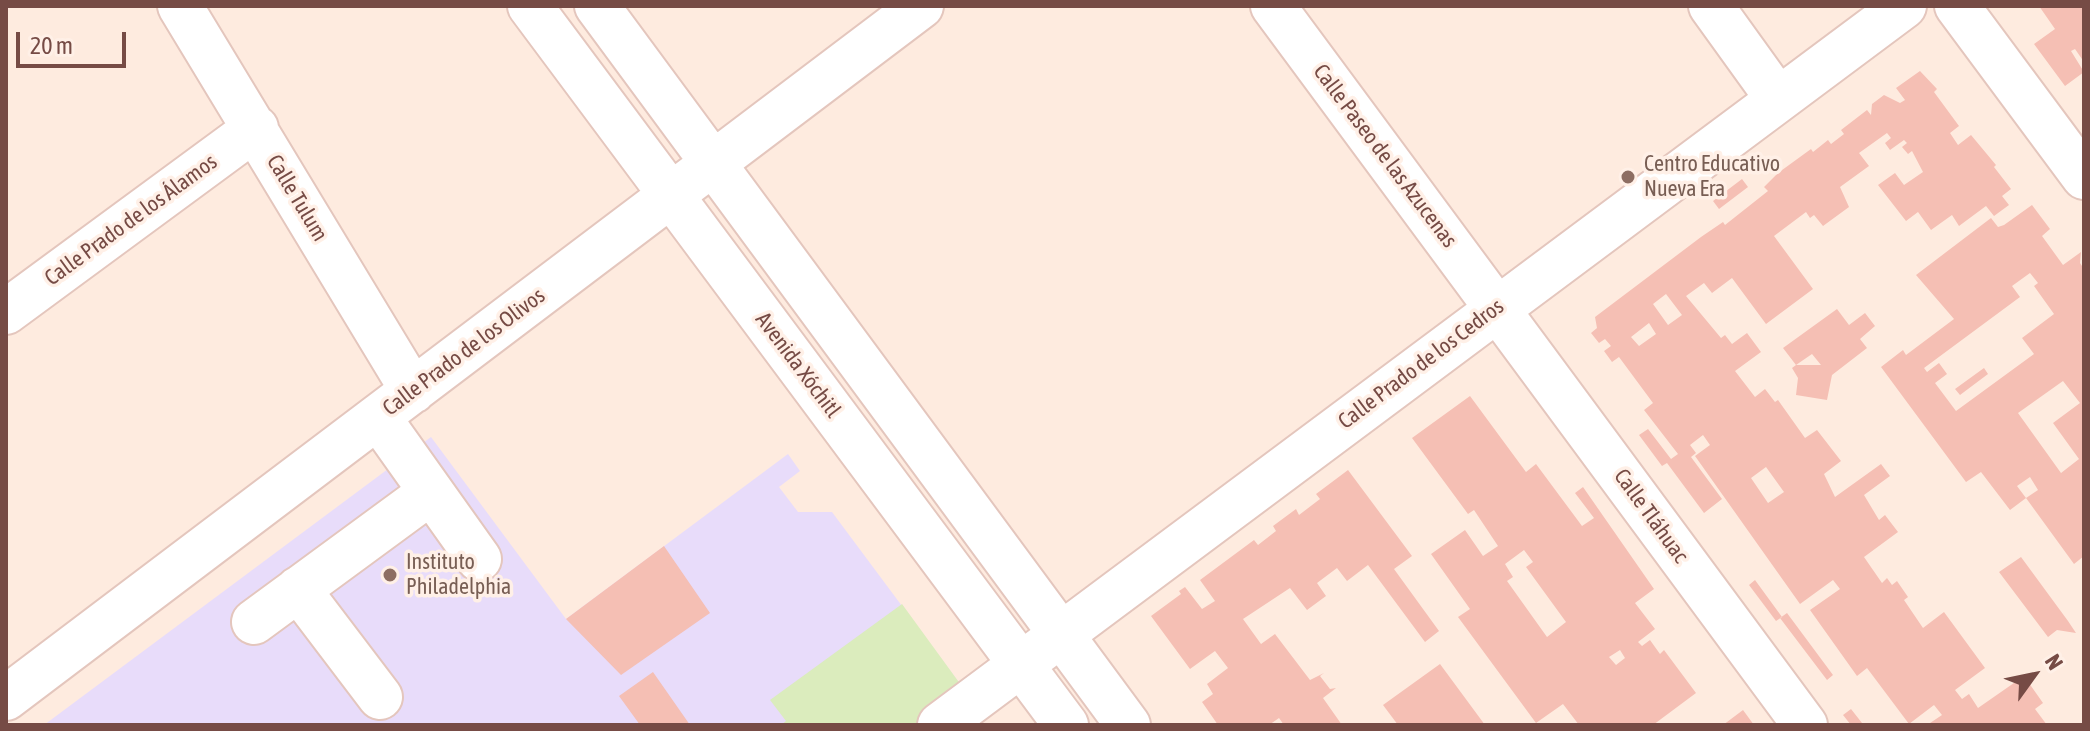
<!DOCTYPE html>
<meta charset="utf-8">
<style>
body{margin:0}
#map{position:relative;width:2090px;height:731px;overflow:hidden;background:#feebdf;font-family:"Asap Condensed",sans-serif}
canvas{display:block}
.frame{position:absolute;inset:0;border:8px solid #764b45;pointer-events:none}
.north{position:absolute;left:1994px;top:635px;width:80px;height:80px;-webkit-text-stroke:6px #fff0e7;paint-order:stroke;rotate:57deg;font-size:22px;font-weight:700;line-height:32px;text-align:center;color:#764b45}
.north::after{content:'';display:block;margin:auto;width:28px;height:36px;background:#764b45;clip-path:polygon(50% 0,100% 100%,50% 72%,0 100%)}
.scale{position:absolute;left:16px;top:32px;width:110px;height:36px;box-sizing:border-box;border:4px solid #764b45;border-top:0;padding-left:10px;font-size:24px;line-height:28px;white-space:nowrap;color:#764b45;-webkit-text-stroke:6px #fff0e7;paint-order:stroke}
</style>
<div id="map">
<canvas width="2090" height="731"></canvas>
<div class="frame"></div>
<div class="north">N</div>
<div class="scale">20 m</div>
</div>
<script>
const ctx = document.querySelector('canvas').getContext('2d');
ctx.lineJoin = 'round';
function fillPath(path, color) { ctx.fillStyle = color; ctx.fill(path, 'evenodd'); }
const shape = rows => new Path2D(rows.map(r => 'M' + r).join(''));
function stroke(path, color, width, dash) { ctx.strokeStyle = color; ctx.lineWidth = width; ctx.lineCap = dash ? 'butt' : 'round'; ctx.setLineDash(dash || []); ctx.stroke(path); }
function write(font, color, halo, rows, align = 'center') {
  ctx.font = font + ' "Asap Condensed",sans-serif'; ctx.lineWidth = 7; ctx.setLineDash([]); ctx.textBaseline = 'middle'; ctx.strokeStyle = halo; ctx.fillStyle = color; for (const [text, x, y, turn = 0] of rows) {
    ctx.save(); ctx.translate(x, y); ctx.rotate((+turn || 0) * Math.PI / 180); ctx.textAlign = isNaN(turn) ? turn : align; if (halo) ctx.strokeText(text, 0, 0); ctx.fillText(text, 0, 0); ctx.restore();
  }
}
fillPath(shape([
 [431,437,566,619,788,454,800,471,779,487,798,512,832,512,969,696,929,725,44,725]
]), '#e8dcfa');
fillPath(shape([
 [902,604,969,696,929,725,781,725,786,721,770,700]
]), '#dbecbd');
fillPath(shape([
 [2039,6,2084,6,2084,62,2075,49,2071,51,2084,72,2065,86,2034,44,2055,29],
 [1920,71,1937,89,1934,92,1959,126,1950,133,1958,145,1971,135,1996,165,1994,167,2011,189,2002,196,2009,205,1994,216,1986,206,1959,226,1952,215,1931,230,1918,212,1906,221,1878,185,1895,173,1904,185,1923,172,1912,151,1908,154,1902,147,1907,143,1904,140,1890,150,1885,143,1891,138,1887,133,1859,153,1869,166,1840,187,1849,207,1823,226,1814,215,1810,218,1806,212,1774,236,1813,289,1766,324,1732,278,1712,293,1704,283,1686,296,1721,338,1725,335,1732,344,1747,333,1761,352,1735,371,1755,397,1765,389,1775,402,1778,400,1805,438,1817,430,1841,461,1824,474,1835,497,1881,464,1890,476,1864,495,1879,520,1885,515,1898,532,1864,557,1882,583,1887,578,1892,585,1897,581,1908,597,1904,600,1923,628,1944,612,1985,668,1955,690,1962,699,1969,694,1978,708,2024,676,2043,703,2035,709,2047,725,1927,725,1942,715,1934,705,1909,724,1867,668,1857,676,1810,610,1840,589,1833,580,1800,604,1695,456,1710,445,1703,435,1690,445,1696,453,1691,457,1722,499,1704,513,1667,463,1662,466,1639,435,1648,429,1671,459,1678,454,1644,410,1653,403,1619,357,1612,362,1604,351,1611,346,1605,339,1599,343,1591,333,1597,328,1595,317,1701,237,1723,222,1725,225,1768,191,1764,187,1778,173,1811,149,1813,152,1828,140,1831,144,1844,134,1841,130,1867,110,1871,115,1872,104,1884,95,1900,103,1905,100,1896,88],
 [1666,294,1682,315,1668,325,1653,304],
 [1649,323,1656,334,1639,346,1631,337],
 [1766,467,1784,492,1768,503,1751,478],
 [1742,179,1748,187,1719,209,1713,201],
 [2032,205,2050,229,2042,236,2063,265,2081,252,2080,263,2084,269,2084,556,2074,564,2026,498,2010,510,1981,472,1966,482,1881,367,1903,350,1906,355,1954,319,1916,275,1991,218,1998,227,2004,225],
 [2030,273,2038,283,2034,286,2054,314,2022,338,2034,354,1956,411,1935,383,1947,374,1939,363,1927,372,1924,368,2020,297,2012,286],
 [2063,381,2080,403,2053,423,2079,459,2061,473,2018,413],
 [2030,477,2038,490,2026,498,2017,486],
 [1837,309,1849,325,1865,313,1875,326,1860,339,1867,348,1832,375,1827,400,1796,395,1798,378,1792,368,1796,365,1783,348],
 [1812,354,1821,365,1796,365],
 [1984,368,1988,374,1960,395,1955,389],
 [1470,396,1526,472,1536,464,1582,526,1594,518,1575,493,1583,487,1654,589,1635,603,1655,629,1638,642,1642,646,1650,640,1660,654,1664,650,1696,693,1653,725,1579,725,1563,704,1536,723,1458,617,1470,609,1431,554,1465,530,1483,556,1498,546,1474,510,1468,514,1412,438],
 [1524,550,1533,562,1526,567,1566,622,1547,637,1507,581,1513,577,1505,564],
 [1620,650,1625,658,1616,665,1609,657],
 [1348,470,1412,556,1394,569,1439,631,1425,642,1368,565,1347,581,1337,568,1317,583,1326,596,1307,610,1290,588,1243,619,1261,644,1275,634,1310,680,1324,673,1320,676,1330,689,1336,688,1323,698,1342,725,1284,725,1279,718,1269,725,1218,725,1202,702,1213,694,1207,684,1228,668,1215,651,1190,669,1151,616,1181,594,1179,591,1185,587,1202,609,1215,601,1200,580,1254,540,1258,545,1276,531,1273,526,1296,509,1299,515,1320,499,1316,494],
 [664,546,710,613,621,675,566,619],
 [2021,557,2068,621,2076,633,2057,630,2048,637,1999,572],
 [1755,580,1782,617,1776,621,1749,585],
 [1787,613,1833,675,1827,680,1780,618],
 [1440,664,1485,725,1398,725,1383,705],
 [653,672,690,725,640,725,619,696],
 [1851,709,1862,723,1859,725,1851,725,1843,715],
 [1743,710,1754,725,1723,725]
]), '#f5bfb4');
const minor = shape([
 [180,6,413,391],
 [530,6,1066,725],
 [597,6,1128,725],
 [1273,6,1805,725],
 [1711,6,1778,99],
 [1957,6,2084,177],
 [6,312,256,128],
 [378,417,479,559],
 [298,589,380,697],
 [254,622,431,492],
 [6,698,921,6],
 [940,725,1904,6]
]);
stroke(minor, '#e4c6bd', 48);
stroke(minor, '#fff', 44);
for (const [x, y, r, color] of [
 [1628,177,8,"#8d6e63"],
 [390,575,8,"#8d6e63"]
]) { const dot = new Path2D(); dot.arc(x, y, r, 0, 2 * Math.PI); ctx.fillStyle = color; ctx.fill(dot); stroke(dot, '#fff0e7', 3); }
write('22px', '#764b45', '#fff0e7', [
 ["Calle Paseo de las Azucenas",1385,156,53],
 ["Calle Tulum",297,198,59],
 ["Calle Prado de los Álamos",131,220,-36],
 ["Calle Prado de los Olivos",464,352,-37],
 ["Calle Prado de los Cedros",1421,364,-37],
 ["Avenida Xóchitl",798,365,53],
 ["Calle Tláhuac",1651,516,54]
]);
write('22px', '#785e54', '#fff0e7', [
 ["Centro Educativo",1644,164],
 ["Nueva Era",1644,189],
 ["Instituto",406,562],
 ["Philadelphia",406,587]
], 'left');
</script>
